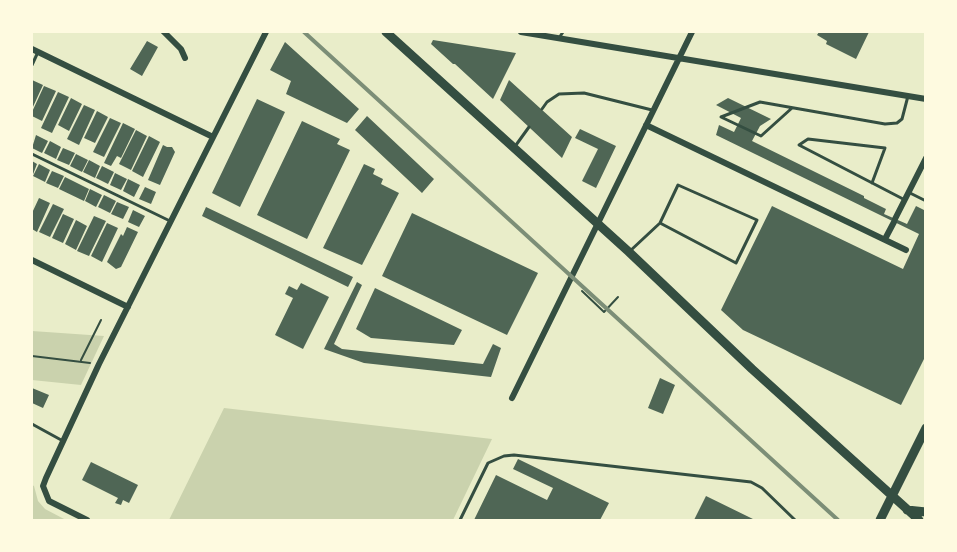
<!DOCTYPE html>
<style>
body{margin:0}
#map{position:relative;width:957px;height:552px;overflow:hidden;background:#e9edc9;font-family:"Fira Sans Condensed",sans-serif}
canvas{display:block}
.frame{position:absolute;inset:0;border:33px solid #fefae0;pointer-events:none}
</style>
<div id="map">
<canvas width="957" height="552"></canvas>
<div class="frame"></div>
</div>
<script>
const ctx = document.querySelector('canvas').getContext('2d');
ctx.lineJoin = 'round';
function fillPath(path, color) { ctx.fillStyle = color; ctx.fill(path, 'evenodd'); }
const shape = rows => new Path2D(rows.map(r => 'M' + r).join(''));
function stroke(path, color, width, dash) { ctx.strokeStyle = color; ctx.lineWidth = width; ctx.lineCap = dash ? 'butt' : 'round'; ctx.setLineDash(dash || []); ctx.stroke(path); }
fillPath(shape([
 [32,331,104,336,81,385,32,380],
 [224,408,492,439,453,520,169,520],
 [32,485,34,486,38,501,45,509,66,520,32,520]
]), '#cad2ad');
fillPath(shape([
 [819,32,869,32,856,59,826,44,827,41,817,35],
 [433,40,516,53,493,99,455,64,453,64,431,44],
 [147,41,158,47,142,76,130,69],
 [285,42,359,109,347,123,286,94,291,81,270,70],
 [32,80,43,85,32,109],
 [509,80,572,137,562,158,500,100],
 [44,86,56,91,42,121,32,116,32,112],
 [58,92,69,97,52,133,41,128],
 [71,98,82,104,69,131,58,125],
 [728,98,771,119,760,126,752,141,864,196,864,198,886,209,884,214,907,224,916,206,926,211,926,355,901,405,743,330,721,310,772,206,903,269,919,234,716,135,719,125,734,132,741,118,716,105],
 [257,99,285,112,240,207,212,193],
 [84,105,95,110,79,145,67,139],
 [97,111,108,117,95,143,84,138],
 [367,116,434,179,422,193,355,130],
 [110,118,121,123,104,157,93,152],
 [302,121,340,139,337,144,350,150,307,239,257,215],
 [123,123,135,129,121,158,117,156,111,166,104,163],
 [580,129,616,146,596,188,582,181,598,149,575,138],
 [136,130,147,136,131,170,119,164],
 [36,135,48,141,42,153,32,148],
 [149,136,160,142,143,177,132,171],
 [50,141,61,147,56,159,44,153],
 [163,145,167,147,172,147,175,152,160,185,148,180],
 [63,148,75,153,69,165,57,160],
 [76,154,88,160,82,172,70,166],
 [89,160,100,166,95,178,83,172],
 [32,161,37,164,32,177],
 [39,164,50,170,45,182,33,176],
 [364,164,375,169,373,174,383,179,381,184,399,193,362,265,323,248],
 [102,166,114,172,108,184,96,178],
 [52,171,64,176,58,188,46,183],
 [115,173,127,179,121,190,110,185],
 [65,177,89,189,84,201,59,189],
 [128,179,140,185,134,197,123,191],
 [145,187,156,192,151,204,139,199],
 [90,189,102,195,96,207,85,201],
 [104,195,116,201,110,213,98,207],
 [39,198,50,203,37,232,32,229,32,213],
 [117,202,129,207,123,219,111,214],
 [53,204,64,209,50,237,39,232],
 [206,207,353,277,348,287,202,216],
 [133,210,145,216,139,227,128,222],
 [412,213,538,273,507,335,382,276],
 [63,214,74,219,63,243,52,238],
 [94,216,106,221,89,256,77,251],
 [76,220,87,226,76,250,65,244],
 [107,223,118,228,102,262,91,256],
 [127,227,138,232,121,267,116,269,107,262,121,234,123,236],
 [357,282,362,285,334,344,342,349,483,364,493,344,501,348,491,377,364,363,324,349],
 [301,283,329,297,303,349,275,335,293,298,285,294,289,286,297,290],
 [375,288,462,330,454,345,371,338,356,329],
 [660,378,675,385,663,414,648,408],
 [32,388,49,395,43,408,32,403],
 [518,459,609,503,600,520,474,520,496,475,547,500,553,488,513,469],
 [91,462,138,485,129,503,123,500,121,505,115,503,118,498,82,480],
 [706,496,755,520,694,520]
]), '#4f6655');
stroke(shape([
 [582,291,604,312,618,297],
 [32,356,90,363],
 [81,360,101,320]
]), '#344e41', 2);
stroke(shape([
 [559,38,563,32],
 [32,65,38,52],
 [792,108,761,136,721,117,760,102,885,124,897,123,902,119,908,96],
 [542,109,547,102,559,94,584,93,652,110],
 [516,145,529,127],
 [32,154,170,221],
 [872,183,885,148,808,139,799,145,905,200],
 [910,193,926,201],
 [630,251,660,223,678,185,757,220,736,263,660,223],
 [32,424,63,441],
 [460,520,488,463,504,456,514,455,751,482,762,488,795,520]
]), '#344e41', 3);
stroke(shape([
 [164,32,181,49,185,58],
 [521,32,926,99],
 [32,49,213,137],
 [646,125,906,250],
 [895,219,926,158],
 [885,239,894,222],
 [32,260,128,307],
 [512,398,692,32],
 [87,520,49,501,43,486,46,478,99,364,266,32]
]), '#344e41', 6);
stroke(shape([
 [386,32,629,252,752,369,919,520],
 [907,510,926,512],
 [880,520,926,428]
]), '#344e41', 9);
stroke(shape([
 [304,32,838,520]
]), '#7c8e77', 4);
</script>
